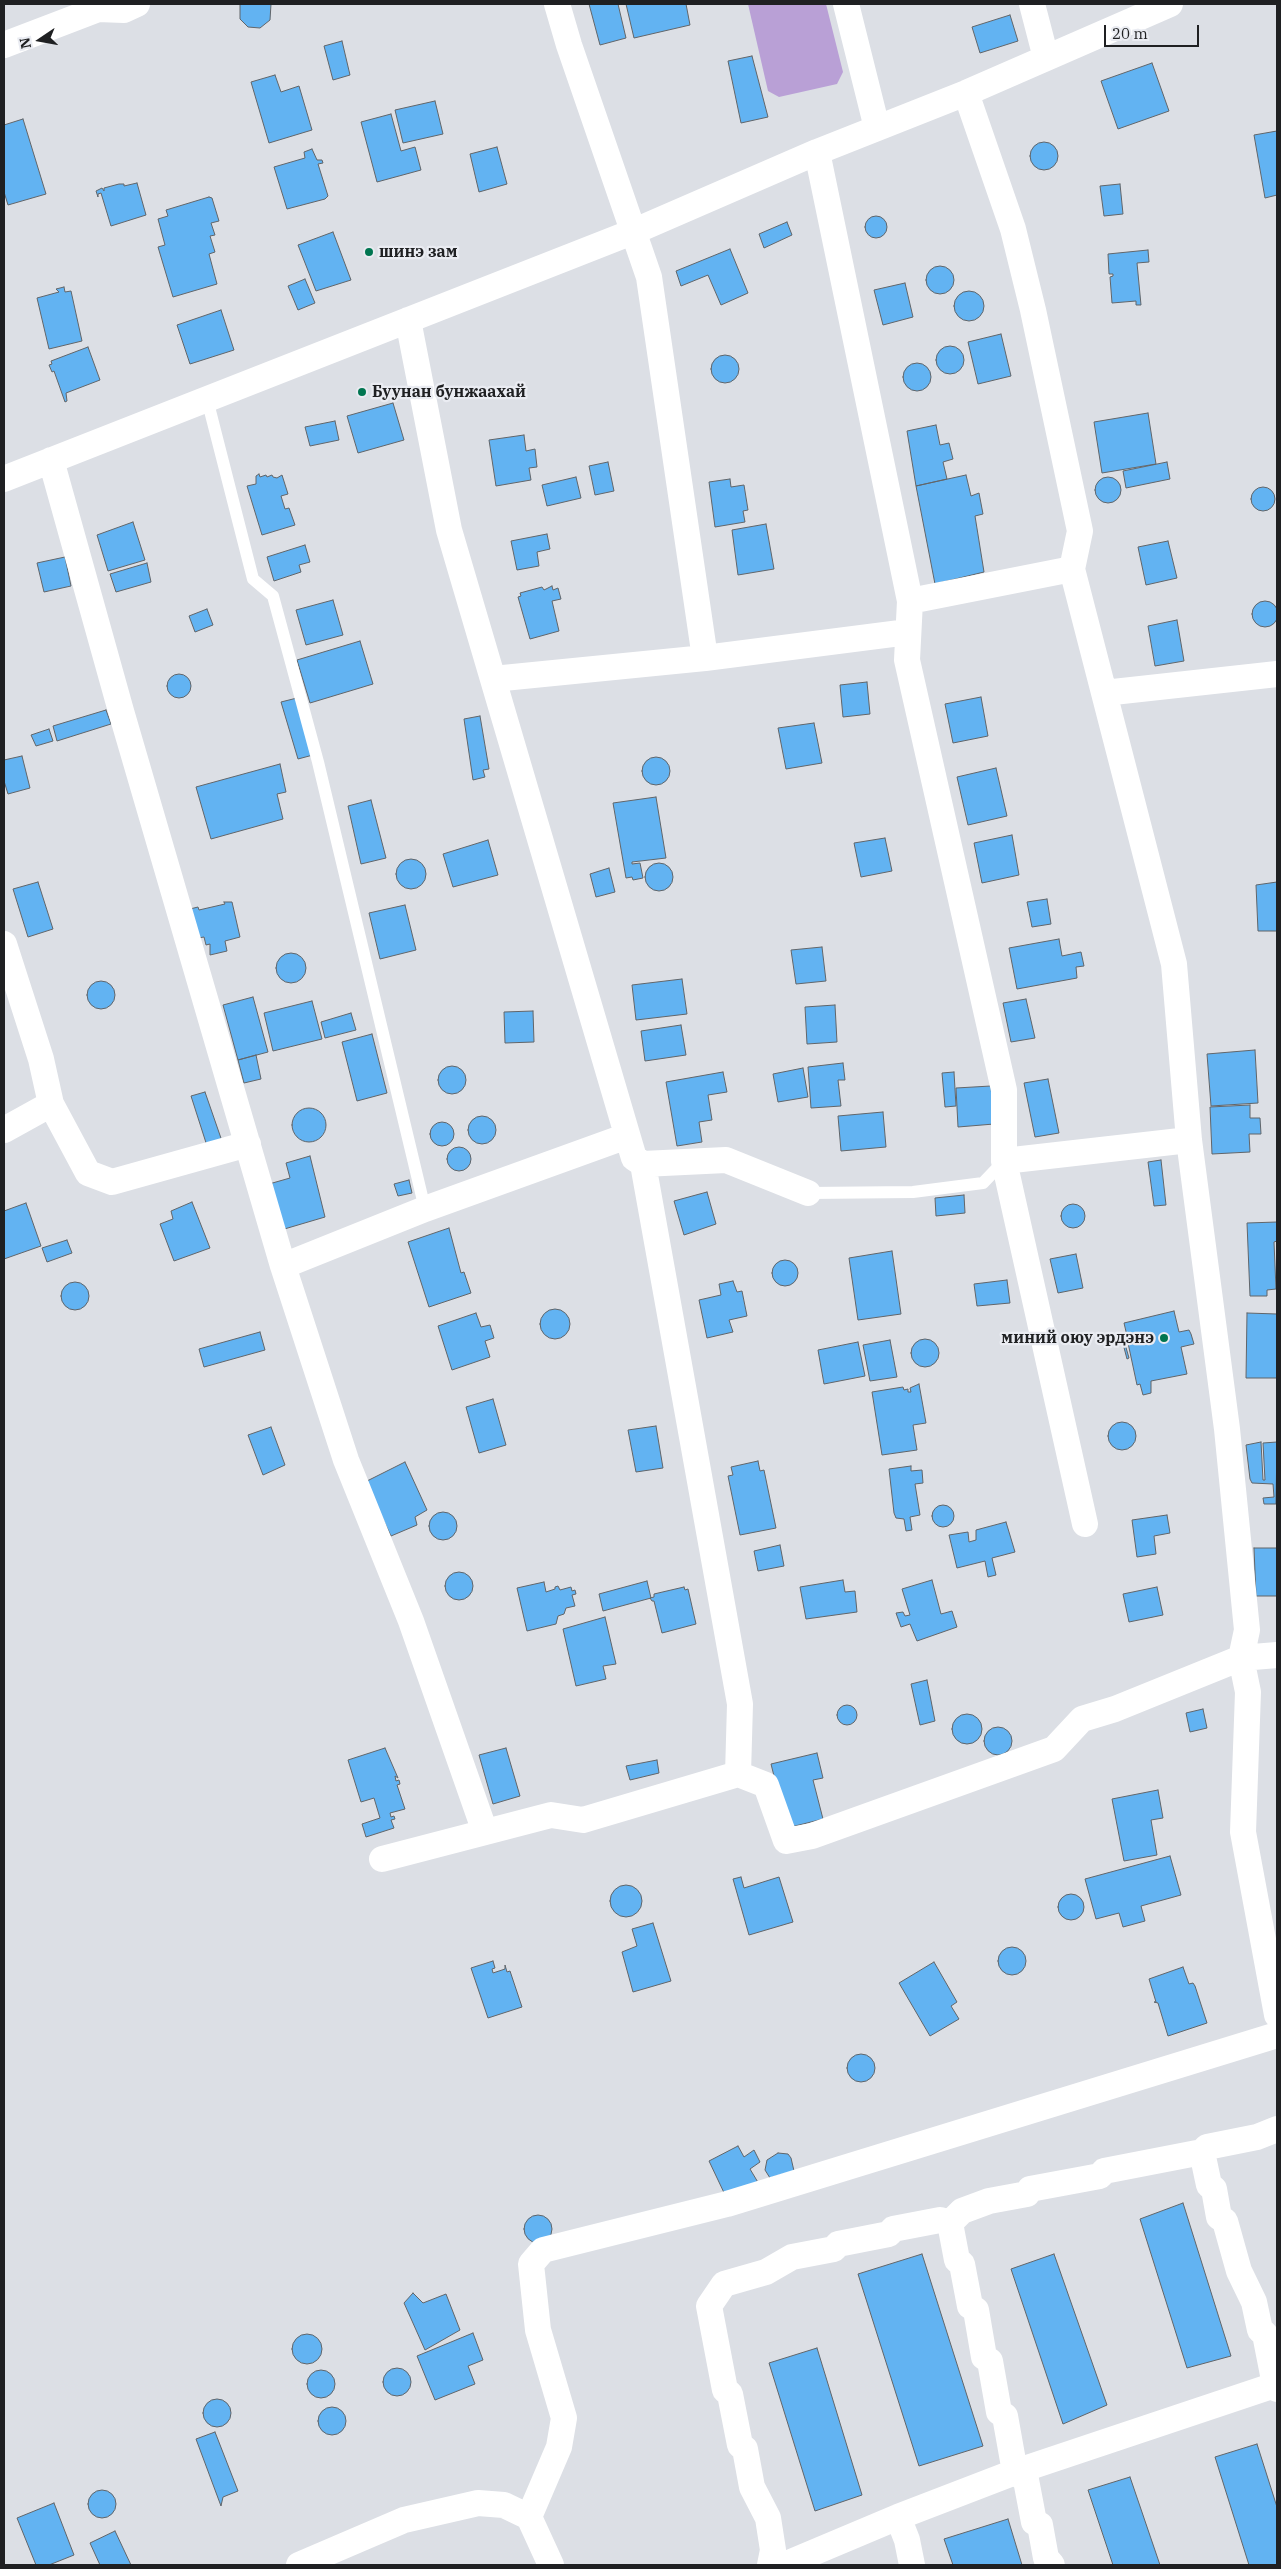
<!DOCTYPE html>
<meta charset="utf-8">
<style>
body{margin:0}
#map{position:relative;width:1281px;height:2569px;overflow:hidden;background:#dcdfe5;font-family:"IBM Plex Serif",serif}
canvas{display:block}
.frame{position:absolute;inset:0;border:5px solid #1f2022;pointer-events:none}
.north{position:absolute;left:15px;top:15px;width:50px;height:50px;-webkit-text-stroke:4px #eaecf2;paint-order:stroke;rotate:258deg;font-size:14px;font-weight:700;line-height:20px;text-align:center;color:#1f2022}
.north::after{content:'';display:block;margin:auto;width:18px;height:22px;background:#1f2022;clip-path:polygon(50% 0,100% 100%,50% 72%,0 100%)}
.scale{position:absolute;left:1104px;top:25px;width:95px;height:22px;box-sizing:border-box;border:2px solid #1f2022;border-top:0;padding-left:6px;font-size:15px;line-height:18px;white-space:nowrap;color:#1f2022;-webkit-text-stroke:4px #eaecf2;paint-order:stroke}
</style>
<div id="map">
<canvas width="1281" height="2569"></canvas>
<div class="frame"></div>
<div class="north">N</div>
<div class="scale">20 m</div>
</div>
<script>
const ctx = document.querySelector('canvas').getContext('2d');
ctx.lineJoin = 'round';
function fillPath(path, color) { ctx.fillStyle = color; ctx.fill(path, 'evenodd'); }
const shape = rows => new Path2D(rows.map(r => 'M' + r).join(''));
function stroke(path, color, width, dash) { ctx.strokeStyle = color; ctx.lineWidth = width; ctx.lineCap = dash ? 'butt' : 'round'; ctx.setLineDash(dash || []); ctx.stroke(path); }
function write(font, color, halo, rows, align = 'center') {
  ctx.font = font + ' "IBM Plex Serif",serif'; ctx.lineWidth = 4.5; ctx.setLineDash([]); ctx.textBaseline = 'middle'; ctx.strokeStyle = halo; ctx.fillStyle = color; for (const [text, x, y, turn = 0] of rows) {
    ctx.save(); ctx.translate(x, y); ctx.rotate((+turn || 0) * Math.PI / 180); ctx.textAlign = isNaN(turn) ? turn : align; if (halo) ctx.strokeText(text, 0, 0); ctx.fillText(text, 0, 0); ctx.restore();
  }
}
fillPath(shape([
 [748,4,826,4,843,72,837,84,779,97,768,91]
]), '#b9a0d6');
const building = shape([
 [240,4,271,4,270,20,260,28,248,27,240,19,240,4],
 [589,4,618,4,626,38,600,45,589,4],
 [626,4,686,4,690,25,634,38,626,4],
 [1010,15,1018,41,980,53,972,27,1010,15],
 [342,41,350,75,333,80,324,46,342,41],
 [752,56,768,117,741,123,728,61,752,56],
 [1152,63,1169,111,1118,129,1101,81,1152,63],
 [275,75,281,92,299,86,312,130,269,143,251,82,275,75],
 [435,101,443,134,403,143,395,110,435,101],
 [391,114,401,151,415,147,421,170,377,182,361,122,391,114],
 [23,119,46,194,8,205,4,192,4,125,23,119],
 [1277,131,1277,195,1265,198,1254,135,1277,131],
 '1030 156a14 14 0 1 1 28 0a14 14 0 1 1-28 0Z',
 [497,147,507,184,479,192,470,154,497,147],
 [312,149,317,160,322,160,323,163,318,164,328,196,325,199,287,209,274,167,305,158,304,152,312,149],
 [137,183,146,215,111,226,101,193,98,194,98,197,96,191,102,188,104,191,104,188,119,184,124,184,124,186,137,183],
 [1120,184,1123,214,1104,216,1100,186,1120,184],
 [209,197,212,198,219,221,211,223,215,235,210,236,215,252,209,254,217,284,173,297,158,247,165,245,158,219,168,216,166,210,209,197],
 '865 227a11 11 0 1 1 22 0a11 11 0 1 1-22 0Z',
 [787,222,792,235,764,248,759,234,787,222],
 [333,232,351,280,316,291,298,245,333,232],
 [730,249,748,293,721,305,708,275,681,286,676,271,730,249],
 [1148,250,1149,262,1137,263,1141,305,1136,305,1136,301,1112,303,1110,277,1113,276,1113,274,1109,274,1108,254,1148,250],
 '926 280a14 14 0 1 1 28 0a14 14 0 1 1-28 0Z',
 [305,279,315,303,298,310,288,286,305,279],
 [905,283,913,317,883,325,874,290,905,283],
 [64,287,65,292,71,291,82,341,49,349,37,298,59,292,56,289,64,287],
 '954 306a15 15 0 1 1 30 0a15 15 0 1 1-30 0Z',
 [221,310,234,350,190,364,177,325,221,310],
 [1001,334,1011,376,978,384,968,342,1001,334],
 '936 360a14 14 0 1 1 28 0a14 14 0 1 1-28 0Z',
 [88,347,100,380,66,393,67,401,65,402,54,371,52,372,49,365,52,364,51,361,88,347],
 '711 369a14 14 0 1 1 28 0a14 14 0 1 1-28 0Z',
 '903 377a14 14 0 1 1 28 0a14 14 0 1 1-28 0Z',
 [393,403,404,440,358,453,347,416,393,403],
 [1148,413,1156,464,1102,473,1094,422,1148,413],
 [335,421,339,440,310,446,305,427,335,421],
 [936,425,940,445,949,443,953,459,943,462,947,479,916,486,907,431,936,425],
 [524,435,526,451,535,449,537,467,529,468,531,480,496,486,489,440,524,435],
 [608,462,614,491,595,495,589,466,608,462],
 [1167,462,1170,479,1126,488,1123,471,1167,462],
 [259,474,260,477,266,475,267,477,272,475,273,477,277,478,282,475,288,494,281,496,285,509,289,508,295,525,262,535,247,486,256,484,256,476,259,474],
 [966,475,971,496,979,493,983,514,975,516,984,572,935,584,916,486,966,475],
 [576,477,581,498,547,506,542,485,576,477],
 '1095 490a13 13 0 1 1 26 0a13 13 0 1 1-26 0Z',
 [730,479,731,487,744,485,748,510,743,511,745,522,715,527,709,482,730,479],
 '1251 499a12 12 0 1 1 24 0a12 12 0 1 1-24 0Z',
 [133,522,145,560,108,571,97,535,133,522],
 [766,524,774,569,738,575,732,530,766,524],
 [547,534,550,549,537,552,539,566,517,570,511,541,547,534],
 [1168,541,1177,578,1146,585,1138,547,1168,541],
 [305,545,310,562,299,565,301,572,274,581,267,557,305,545],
 [65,557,71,586,44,592,37,563,65,557],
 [147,563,151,582,116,592,110,574,147,563],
 [552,586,553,590,558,588,561,599,552,601,559,631,530,639,518,597,521,596,520,593,542,587,544,590,552,586],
 [333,600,343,635,306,645,296,610,333,600],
 '1252 614a13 13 0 1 1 26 0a13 13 0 1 1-26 0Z',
 [207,609,213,625,195,632,189,616,207,609],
 [1177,620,1184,661,1155,666,1148,626,1177,620],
 [360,641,373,684,310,703,297,660,360,641],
 '167 686a12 12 0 1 1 24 0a12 12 0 1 1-24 0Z',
 [867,682,870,714,843,717,840,685,867,682],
 [981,697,988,736,953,743,945,704,981,697],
 [297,698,313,755,298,759,281,702,297,698],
 [106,710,111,724,57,741,53,726,106,710],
 [480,716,489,769,483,770,485,777,473,780,464,719,480,716],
 [814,723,822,763,786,769,778,728,814,723],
 [49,729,53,741,36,746,31,735,49,729],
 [22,756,30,788,8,794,4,781,4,760,22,756],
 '642 771a14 14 0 1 1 28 0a14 14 0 1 1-28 0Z',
 [280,764,286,792,277,794,283,819,211,839,196,787,280,764],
 [996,768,1007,816,968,825,957,777,996,768],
 [656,797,666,858,632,862,632,864,640,863,643,878,633,880,632,877,626,878,613,803,656,797],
 [371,800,386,858,361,864,348,806,371,800],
 [1012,835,1019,875,982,883,974,843,1012,835],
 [885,838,892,871,861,877,854,843,885,838],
 [488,840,498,875,453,887,443,854,488,840],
 '396 874a15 15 0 1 1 30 0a15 15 0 1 1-30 0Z',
 '645 877a14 14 0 1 1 28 0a14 14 0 1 1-28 0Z',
 [609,868,615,892,596,897,590,874,609,868],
 [38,882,53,929,28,937,13,889,38,882],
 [1277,882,1277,931,1258,931,1256,885,1277,882],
 [1047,899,1051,924,1032,927,1027,902,1047,899],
 [224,902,232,902,240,937,225,941,227,951,210,955,210,944,206,945,204,937,192,939,186,910,198,907,199,910,225,904,224,902],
 [405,905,416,950,380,959,369,913,405,905],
 [1059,939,1062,956,1081,952,1084,966,1076,967,1077,978,1017,989,1009,948,1059,939],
 [822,947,826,981,796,984,791,950,822,947],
 '276 968a15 15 0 1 1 30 0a15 15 0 1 1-30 0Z',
 [682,979,687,1014,636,1020,632,985,682,979],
 '87 995a14 14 0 1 1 28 0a14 14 0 1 1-28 0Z',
 [253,997,268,1052,238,1060,223,1005,253,997],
 [1026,999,1035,1038,1011,1042,1003,1003,1026,999],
 [312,1001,322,1039,273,1051,264,1013,312,1001],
 [835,1005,837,1042,807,1044,805,1007,835,1005],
 [533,1011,534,1042,505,1043,504,1012,533,1011],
 [351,1013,356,1030,325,1038,321,1022,351,1013],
 [681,1025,686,1055,645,1061,641,1031,681,1025],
 [372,1034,387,1093,357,1101,342,1042,372,1034],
 [1255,1050,1258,1103,1211,1106,1207,1054,1255,1050],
 [256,1055,261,1079,244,1083,238,1060,256,1055],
 [843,1063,845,1080,838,1080,841,1106,811,1108,808,1067,843,1063],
 '438 1080a14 14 0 1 1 28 0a14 14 0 1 1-28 0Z',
 [803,1068,808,1097,778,1102,773,1074,803,1068],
 [723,1072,727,1092,708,1095,712,1120,699,1122,702,1142,677,1146,666,1082,723,1072],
 [954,1072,956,1106,945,1107,942,1073,954,1072],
 [1048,1079,1059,1133,1035,1137,1024,1083,1048,1079],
 [991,1086,994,1124,958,1127,956,1088,991,1086],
 [205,1092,223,1144,208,1149,191,1096,205,1092],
 [1250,1105,1250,1118,1260,1118,1261,1134,1249,1134,1250,1152,1212,1154,1210,1107,1250,1105],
 '292 1125a17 17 0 1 1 34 0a17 17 0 1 1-34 0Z',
 [883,1112,886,1147,841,1151,838,1116,883,1112],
 '468 1130a14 14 0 1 1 28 0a14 14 0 1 1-28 0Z',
 '430 1134a12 12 0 1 1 24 0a12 12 0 1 1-24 0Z',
 '447 1159a12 12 0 1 1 24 0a12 12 0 1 1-24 0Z',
 [310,1156,325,1217,281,1230,269,1184,290,1178,286,1163,310,1156],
 [1161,1160,1166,1205,1154,1206,1148,1162,1161,1160],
 [409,1180,412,1193,398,1196,394,1184,409,1180],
 [707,1192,716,1224,684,1235,674,1201,707,1192],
 [964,1195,965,1213,936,1216,935,1198,964,1195],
 [192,1202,210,1248,174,1261,160,1224,173,1219,171,1211,192,1202],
 [26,1203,41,1246,4,1259,4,1211,26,1203],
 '1061 1216a12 12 0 1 1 24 0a12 12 0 1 1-24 0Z',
 [1277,1222,1277,1241,1274,1242,1276,1289,1267,1290,1267,1296,1250,1296,1247,1223,1277,1222],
 [449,1228,461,1273,464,1272,471,1293,429,1307,408,1242,449,1228],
 [67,1240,72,1253,47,1262,42,1248,67,1240],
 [892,1251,901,1314,858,1320,849,1258,892,1251],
 [1076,1254,1083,1288,1058,1293,1050,1259,1076,1254],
 '772 1273a13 13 0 1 1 26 0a13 13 0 1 1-26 0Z',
 [1007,1280,1010,1303,977,1306,974,1284,1007,1280],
 [733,1281,737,1292,742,1291,747,1316,729,1320,733,1332,707,1338,699,1300,721,1295,719,1284,733,1281],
 '61 1296a14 14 0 1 1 28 0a14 14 0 1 1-28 0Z',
 '540 1324a15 15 0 1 1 30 0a15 15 0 1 1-30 0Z',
 [1174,1311,1179,1332,1189,1330,1191,1334,1194,1344,1181,1347,1187,1374,1151,1381,1151,1393,1143,1395,1140,1384,1137,1385,1128,1343,1125,1344,1129,1358,1127,1359,1122,1340,1128,1340,1124,1323,1174,1311],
 [476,1313,481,1327,490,1325,494,1338,485,1341,490,1357,452,1370,438,1326,476,1313],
 [1247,1313,1277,1314,1277,1378,1246,1378,1247,1313],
 [260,1332,265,1350,204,1367,199,1349,260,1332],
 '911 1353a14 14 0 1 1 28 0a14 14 0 1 1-28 0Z',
 [890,1340,897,1377,870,1381,863,1345,890,1340],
 [858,1342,865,1376,824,1384,818,1350,858,1342],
 [919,1384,926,1423,913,1425,917,1450,882,1455,872,1392,903,1387,904,1390,908,1389,908,1392,911,1392,910,1388,919,1384],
 [493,1399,506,1445,479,1453,466,1407,493,1399],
 '1108 1436a14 14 0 1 1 28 0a14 14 0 1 1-28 0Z',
 [656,1426,663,1468,636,1472,628,1430,656,1426],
 [271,1427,285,1465,263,1475,248,1435,271,1427],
 [1261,1442,1263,1480,1265,1480,1263,1443,1277,1442,1276,1504,1264,1504,1263,1498,1274,1497,1273,1484,1252,1483,1250,1479,1246,1445,1261,1442],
 [758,1461,760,1471,764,1470,776,1528,740,1535,728,1476,733,1475,731,1467,758,1461],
 [405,1462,427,1510,415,1517,417,1525,391,1536,365,1482,405,1462],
 [911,1466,911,1471,922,1470,923,1483,915,1484,920,1515,910,1517,912,1530,906,1531,904,1519,896,1518,894,1513,889,1469,911,1466],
 '932 1516a11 11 0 1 1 22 0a11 11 0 1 1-22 0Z',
 '429 1526a14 14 0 1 1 28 0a14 14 0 1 1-28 0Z',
 [1167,1515,1170,1533,1154,1536,1156,1554,1137,1557,1132,1520,1167,1515],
 [1006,1522,1015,1552,992,1558,996,1575,988,1577,985,1561,957,1568,949,1535,968,1532,969,1542,976,1540,976,1530,1006,1522],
 [780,1545,784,1566,758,1571,754,1551,780,1545],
 [1254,1548,1277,1548,1277,1596,1256,1596,1254,1548],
 '445 1586a14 14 0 1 1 28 0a14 14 0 1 1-28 0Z',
 [843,1580,845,1592,855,1591,857,1612,806,1619,800,1587,843,1580],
 [932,1580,941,1614,952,1611,957,1627,917,1641,910,1624,901,1627,896,1613,903,1612,905,1616,910,1615,902,1589,932,1580],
 [647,1581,651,1598,603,1611,599,1594,647,1581],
 [544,1582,546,1592,555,1589,555,1587,558,1586,560,1590,571,1587,572,1591,575,1590,576,1594,572,1595,575,1606,566,1608,564,1614,558,1616,556,1624,527,1631,517,1588,544,1582],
 [684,1587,685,1590,688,1589,696,1624,662,1633,654,1601,652,1601,650,1598,654,1597,654,1594,684,1587],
 [1157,1587,1163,1615,1129,1622,1123,1594,1157,1587],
 [605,1617,616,1664,603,1666,606,1679,576,1686,563,1629,605,1617],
 [927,1680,935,1721,920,1725,911,1684,927,1680],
 '837 1715a10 10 0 1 1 20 0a10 10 0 1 1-20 0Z',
 [1203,1709,1207,1728,1190,1732,1186,1713,1203,1709],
 '952 1729a15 15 0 1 1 30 0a15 15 0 1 1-30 0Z',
 '984 1741a14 14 0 1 1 28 0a14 14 0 1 1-28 0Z',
 [385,1748,398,1778,395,1776,396,1781,399,1780,400,1784,397,1785,405,1809,390,1813,391,1817,394,1816,395,1819,391,1820,394,1828,366,1837,362,1824,380,1818,374,1798,361,1802,348,1760,385,1748],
 [506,1748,520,1796,493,1804,479,1755,506,1748],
 [817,1753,823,1778,813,1780,823,1819,787,1828,771,1764,817,1753],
 [657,1760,659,1773,630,1780,626,1766,657,1760],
 [1158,1790,1163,1818,1151,1820,1157,1855,1124,1861,1112,1799,1158,1790],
 [1170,1856,1181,1895,1141,1906,1145,1921,1123,1927,1119,1913,1096,1919,1085,1879,1170,1856],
 [741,1877,744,1888,779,1877,793,1922,749,1935,733,1879,741,1877],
 '610 1901a16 16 0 1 1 32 0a16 16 0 1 1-32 0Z',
 '1058 1907a13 13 0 1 1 26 0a13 13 0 1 1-26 0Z',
 [653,1923,671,1981,633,1992,622,1952,637,1946,632,1929,653,1923],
 '998 1961a14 14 0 1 1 28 0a14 14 0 1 1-28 0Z',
 [493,1961,495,1968,492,1969,493,1973,505,1969,505,1965,507,1972,510,1971,522,2007,488,2018,471,1968,493,1961],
 [934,1962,957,2002,951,2006,959,2019,930,2036,899,1983,934,1962],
 [1183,1967,1189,1984,1193,1983,1195,1986,1207,2023,1168,2036,1158,2003,1154,2002,1156,2002,1149,1979,1183,1967],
 '847 2068a14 14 0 1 1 28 0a14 14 0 1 1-28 0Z',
 [738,2146,744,2157,754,2150,760,2162,750,2169,759,2184,727,2199,709,2161,738,2146],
 [778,2153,788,2154,791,2158,794,2171,770,2178,765,2170,767,2160,778,2153],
 [1183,2203,1231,2356,1187,2368,1140,2219,1183,2203],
 '524 2229a14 14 0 1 1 28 0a14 14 0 1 1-28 0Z',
 [922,2254,983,2446,919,2466,858,2274,922,2254],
 [1054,2254,1107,2405,1063,2424,1011,2269,1054,2254],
 [413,2293,423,2303,446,2294,460,2330,425,2350,404,2303,413,2293],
 [473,2333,483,2360,468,2366,475,2384,435,2400,417,2356,473,2333],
 '292 2349a15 15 0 1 1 30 0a15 15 0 1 1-30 0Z',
 [817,2348,862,2495,815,2511,769,2363,817,2348],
 '383 2382a14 14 0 1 1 28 0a14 14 0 1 1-28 0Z',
 '307 2384a14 14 0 1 1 28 0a14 14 0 1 1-28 0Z',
 '203 2413a14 14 0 1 1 28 0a14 14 0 1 1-28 0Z',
 '318 2421a14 14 0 1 1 28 0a14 14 0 1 1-28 0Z',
 [215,2432,238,2491,223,2497,221,2506,196,2439,215,2432],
 [1257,2444,1277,2507,1277,2565,1249,2565,1215,2457,1257,2444],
 [1130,2477,1160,2565,1113,2565,1088,2490,1130,2477],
 '88 2504a14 14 0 1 1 28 0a14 14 0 1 1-28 0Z',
 [54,2503,74,2555,49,2565,36,2565,17,2518,54,2503],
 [1008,2519,1022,2565,953,2565,944,2539,1008,2519],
 [115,2531,131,2565,100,2565,90,2543,115,2531]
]);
fillPath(building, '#62b3f2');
stroke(building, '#616569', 1);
stroke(shape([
 [207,399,253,579,273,596,318,762,425,1209],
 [808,1193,913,1192,983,1183,1004,1161]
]), '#fff', 12);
stroke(shape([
 [557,4,569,45,649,277,705,658],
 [846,4,877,128],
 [1032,4,1046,58],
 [4,45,98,9,124,10,137,4],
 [966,93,1013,229,1033,310,1080,531,1072,569,1174,964,1189,1140,1227,1429,1247,1630,1241,1658,1248,1692,1243,1832,1277,2015],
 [817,152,910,601,907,660,1004,1090,1004,1161,1085,1524],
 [408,320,449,530,634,1158,643,1164,740,1704,738,1774,766,1785,786,1841,812,1836,1054,1749,1082,1719,1115,1709,1241,1658,1277,1655],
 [51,460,121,711,283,1266,346,1460,411,1621,485,1832],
 [4,479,635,231,817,152,966,93,1170,4],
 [910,601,1072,569],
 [493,679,705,658,908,632],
 [1104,693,1277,674],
 [4,944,41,1059,51,1104],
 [4,1130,51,1104,88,1173,112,1182,248,1144],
 [1004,1161,1189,1140],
 [643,1164,726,1160,808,1193],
 [283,1266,425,1209,627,1136],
 [382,1859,551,1815,583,1820,738,1774],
 [1202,2152,1209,2185,1214,2189,1219,2217,1225,2221,1239,2271,1254,2302,1260,2330,1265,2334,1275,2385,1277,2389],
 [950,2223,957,2260,962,2264,970,2306,976,2310,984,2357,990,2361,999,2412,1005,2416,1015,2472,1026,2480,1034,2522,1040,2525,1046,2558,1052,2565],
 [950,2223,962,2211,989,2201,1027,2194,1030,2189,1100,2176,1104,2171,1202,2152,1207,2147,1257,2137,1277,2129],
 [529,2517,559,2447,564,2418,538,2330,531,2264,543,2250,727,2204,1277,2035],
 [898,2517,907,2540,912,2565],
 [299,2565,404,2520,478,2503,504,2505,529,2517,551,2565],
 [770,2565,773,2550,768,2518,752,2487,745,2449,740,2445,730,2394,725,2390,709,2306,724,2284,766,2272,792,2257,834,2249,838,2244,889,2234,893,2229,940,2220,950,2223],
 [784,2565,898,2517,1015,2472,1275,2385]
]), '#fff', 26);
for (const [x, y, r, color] of [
 [369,252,5,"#007550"],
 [362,392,5,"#007550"],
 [1164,1338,5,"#007550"]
]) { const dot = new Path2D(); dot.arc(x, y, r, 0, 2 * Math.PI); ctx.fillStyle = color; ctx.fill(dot); stroke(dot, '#eaecf2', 2); }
write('bold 16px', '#1f2022', '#eaecf2', [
 ["шинэ зам",379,252],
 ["Буунан бунжаахай",372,392],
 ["миний оюу эрдэнэ",1154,1338,"right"]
], 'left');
</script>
